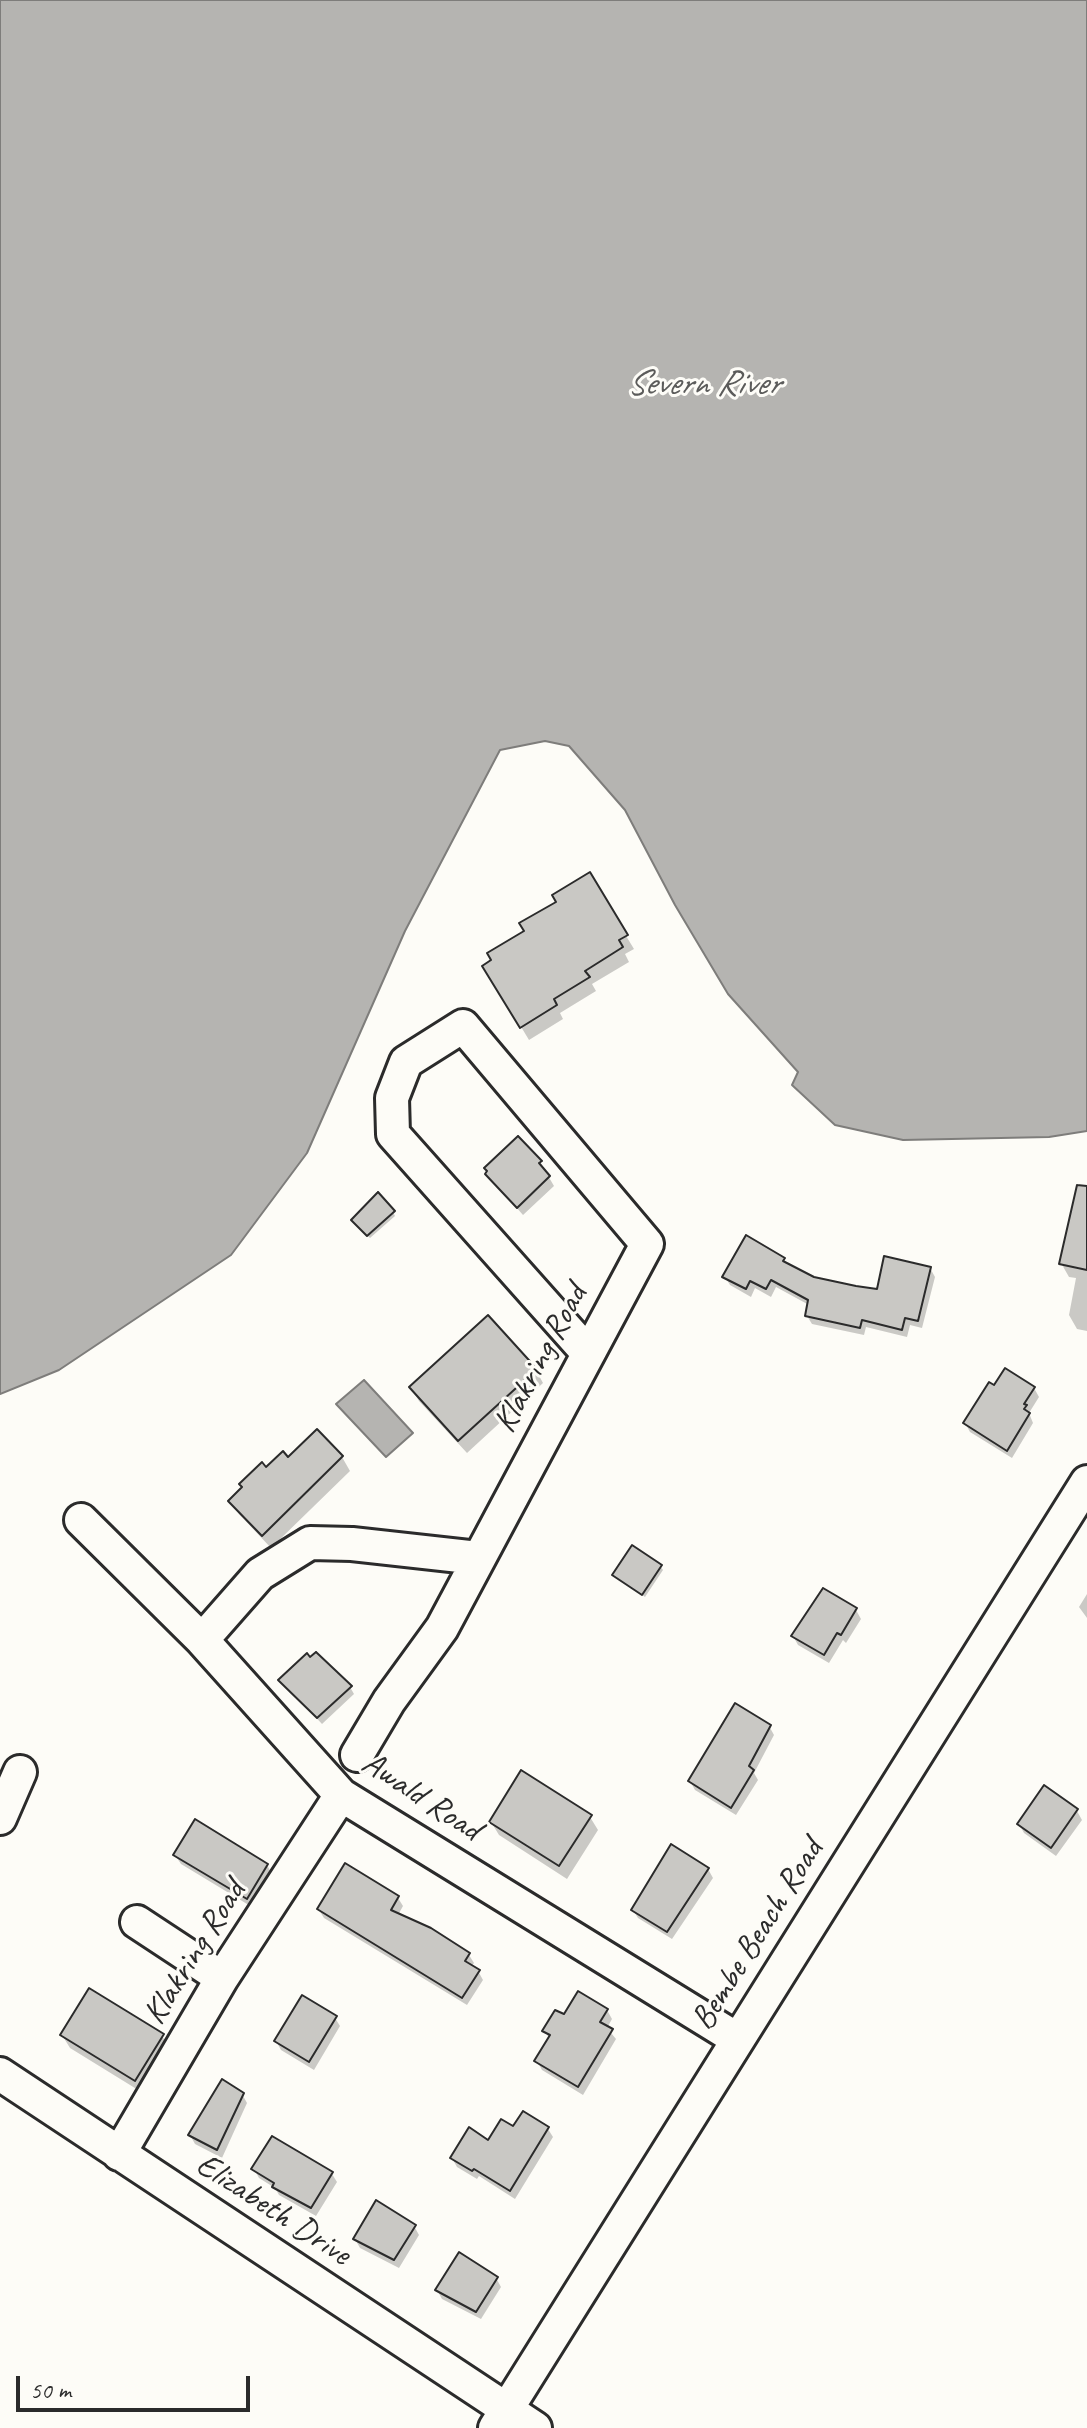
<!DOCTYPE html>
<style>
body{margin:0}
#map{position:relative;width:1087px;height:2428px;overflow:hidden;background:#fdfcf7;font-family:Caveat,sans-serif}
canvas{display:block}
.scale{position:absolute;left:16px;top:2376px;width:234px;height:36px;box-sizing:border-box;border:4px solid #2b2b2b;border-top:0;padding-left:10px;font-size:24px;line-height:28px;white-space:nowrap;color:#2b2b2b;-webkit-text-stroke:6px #fdfcf7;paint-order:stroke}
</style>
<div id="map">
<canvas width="1087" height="2428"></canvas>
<div class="scale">50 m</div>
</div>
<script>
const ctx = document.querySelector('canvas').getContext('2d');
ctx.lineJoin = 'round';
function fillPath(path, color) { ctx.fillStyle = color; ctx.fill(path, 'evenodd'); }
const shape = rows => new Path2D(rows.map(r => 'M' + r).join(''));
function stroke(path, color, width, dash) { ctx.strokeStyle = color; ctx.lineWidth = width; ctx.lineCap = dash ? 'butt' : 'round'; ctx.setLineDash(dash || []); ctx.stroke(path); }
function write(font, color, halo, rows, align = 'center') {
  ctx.font = font + ' Caveat,sans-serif'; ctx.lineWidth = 6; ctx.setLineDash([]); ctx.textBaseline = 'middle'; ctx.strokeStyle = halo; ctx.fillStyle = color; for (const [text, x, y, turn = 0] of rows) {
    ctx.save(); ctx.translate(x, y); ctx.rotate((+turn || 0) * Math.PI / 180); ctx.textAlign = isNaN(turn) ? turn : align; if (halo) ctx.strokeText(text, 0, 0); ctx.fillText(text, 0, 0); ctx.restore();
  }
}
const water = shape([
 [0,0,1087,0,1087,1131,1049,1137,903,1140,835,1125,792,1085,798,1072,728,994,675,905,625,810,569,746,545,741,500,750,405,931,307,1153,231,1255,59,1370,0,1394,0,0],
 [364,1380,413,1433,386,1457,336,1404,364,1380]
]);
fillPath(water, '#b5b4b1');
stroke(water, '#7e7d7b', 2);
fillPath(shape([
 [589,875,634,949,625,954,629,962,592,984,596,991,560,1013,563,1019,529,1040,485,967],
 [540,1162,554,1186,523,1215,487,1174],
 [393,1212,395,1216,370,1238,355,1224],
 [1087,1226,1087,1331,1077,1329,1069,1315,1076,1278,1069,1277,1061,1263],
 [784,1259,787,1265,813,1278,878,1291,930,1268,935,1277,922,1328,910,1325,907,1337,866,1327,864,1335,812,1324,807,1316,809,1305,776,1287,771,1297,755,1288,751,1297,730,1285,725,1277],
 [536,1370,543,1383,467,1453,419,1401,411,1388],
 [995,1387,1034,1388,1039,1397,1029,1413,1033,1423,1012,1458,970,1432,965,1423],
 [317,1432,342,1457,350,1471,271,1548,239,1514,231,1501,266,1470,288,1459],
 [660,1566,663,1570,645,1597,615,1575],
 [1087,1594,1087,1618,1079,1607],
 [856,1610,861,1619,846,1643,843,1640,829,1663,798,1645,793,1636],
 [281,1680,350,1687,354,1694,322,1724],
 [769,1726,774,1735,754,1773,758,1780,736,1815,695,1790,690,1781],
 [1077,1811,1082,1820,1056,1856,1024,1833,1019,1824],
 [590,1817,598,1830,567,1879,499,1835,491,1822],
 [175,1855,267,1865,272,1874,252,1907,181,1864],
 [708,1869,713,1878,672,1939,638,1918,633,1910],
 [398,1898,403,1906,398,1915,469,1955,474,1963,471,1967,478,1971,483,1980,467,2005,324,1918,319,1910],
 [607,2010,612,2019,607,2028,616,2039,583,2095,542,2070,537,2061,550,2040,545,2031],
 [335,2018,340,2026,314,2070,281,2050,276,2041],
 [62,2035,162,2036,170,2049,143,2093,70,2048],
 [242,2094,247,2103,222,2158,195,2144,190,2135],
 [514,2129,548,2129,553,2137,515,2199,479,2176,477,2179,457,2167,452,2158],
 [254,2169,332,2174,337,2182,316,2216,279,2195,275,2188,259,2178],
 [414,2226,419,2235,399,2268,360,2248,355,2239],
 [496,2278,501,2287,481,2319,442,2299,437,2290]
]), '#0003');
const building = shape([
 [590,872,628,935,619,940,623,947,585,971,590,977,554,999,557,1005,520,1028,482,966,491,960,487,953,524,931,519,923,556,902,552,895,590,872],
 [518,1136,542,1161,539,1163,550,1176,517,1208,485,1174,487,1171,484,1168,518,1136],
 [1077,1185,1087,1186,1087,1270,1059,1264,1077,1185],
 [378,1192,395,1211,367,1236,351,1220,378,1192],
 [746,1235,785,1258,783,1261,814,1277,856,1286,877,1289,884,1256,931,1267,918,1321,905,1318,902,1330,862,1320,860,1328,805,1316,808,1300,771,1280,766,1289,750,1281,746,1289,722,1277,746,1235],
 [488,1315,537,1369,458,1441,409,1387,488,1315],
 [1005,1368,1035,1387,1024,1404,1027,1405,1024,1409,1030,1413,1007,1451,963,1423,989,1382,994,1385,1005,1368],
 [317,1429,343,1456,262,1536,228,1501,242,1487,239,1484,262,1462,266,1467,283,1451,288,1457,317,1429],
 [632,1545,662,1565,642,1595,612,1575,632,1545],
 [823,1588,857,1608,841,1635,837,1633,824,1655,791,1636,823,1588],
 [316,1652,352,1686,317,1718,278,1680,307,1653,310,1657,316,1652],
 [735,1703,771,1725,749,1766,754,1770,731,1808,688,1781,735,1703],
 [521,1770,592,1815,559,1866,489,1822,521,1770],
 [1044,1785,1078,1809,1051,1848,1017,1824,1044,1785],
 [195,1819,268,1864,247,1899,173,1855,195,1819],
 [671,1844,709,1868,667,1932,631,1910,671,1844],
 [345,1863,399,1896,391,1910,431,1928,470,1953,465,1961,480,1970,462,1998,317,1909,345,1863],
 [89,1988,164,2034,135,2081,60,2035,89,1988],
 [578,1991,608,2009,600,2022,613,2029,578,2087,534,2061,550,2035,542,2031,555,2010,564,2014,578,1991],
 [302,1995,337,2016,309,2062,274,2041,302,1995],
 [222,2079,244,2093,217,2150,188,2135,222,2079],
 [523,2111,549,2127,510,2191,474,2169,472,2171,450,2158,469,2127,488,2140,501,2119,513,2126,523,2111],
 [272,2136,333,2172,311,2208,272,2187,274,2183,251,2169,272,2136],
 [376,2200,416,2225,394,2260,353,2239,376,2200],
 [459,2252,498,2277,476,2312,435,2290,459,2252]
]);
fillPath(building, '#c9c8c4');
stroke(building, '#2b2b2b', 2);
const minor = shape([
 [81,1520,202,1640,341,1795,737,2039],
 [202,1640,260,1574,310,1543,352,1544,478,1558],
 [357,1755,389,1701,442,1628,647,1244,463,1026,406,1062,392,1098,393,1134,587,1352],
 [0,1818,20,1772],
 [137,1922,222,1978],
 [0,2074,535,2428],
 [119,2154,222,1978,341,1795],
 [495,2428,1087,1482]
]);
stroke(minor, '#2b2b2b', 38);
stroke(minor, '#fdfcf7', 32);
write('34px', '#2b2b2b', '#fdfcf7', [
 ["Klakring Road",541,1359,-62],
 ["Awald Road",421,1797,33],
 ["Bembe Beach Road",758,1935,-58],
 ["Klakring Road",195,1953,-58],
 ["Elizabeth Drive",273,2210,33]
]);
write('italic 36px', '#5b5b5a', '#fdfcf7', [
 ["Severn River",703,385]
]);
</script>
